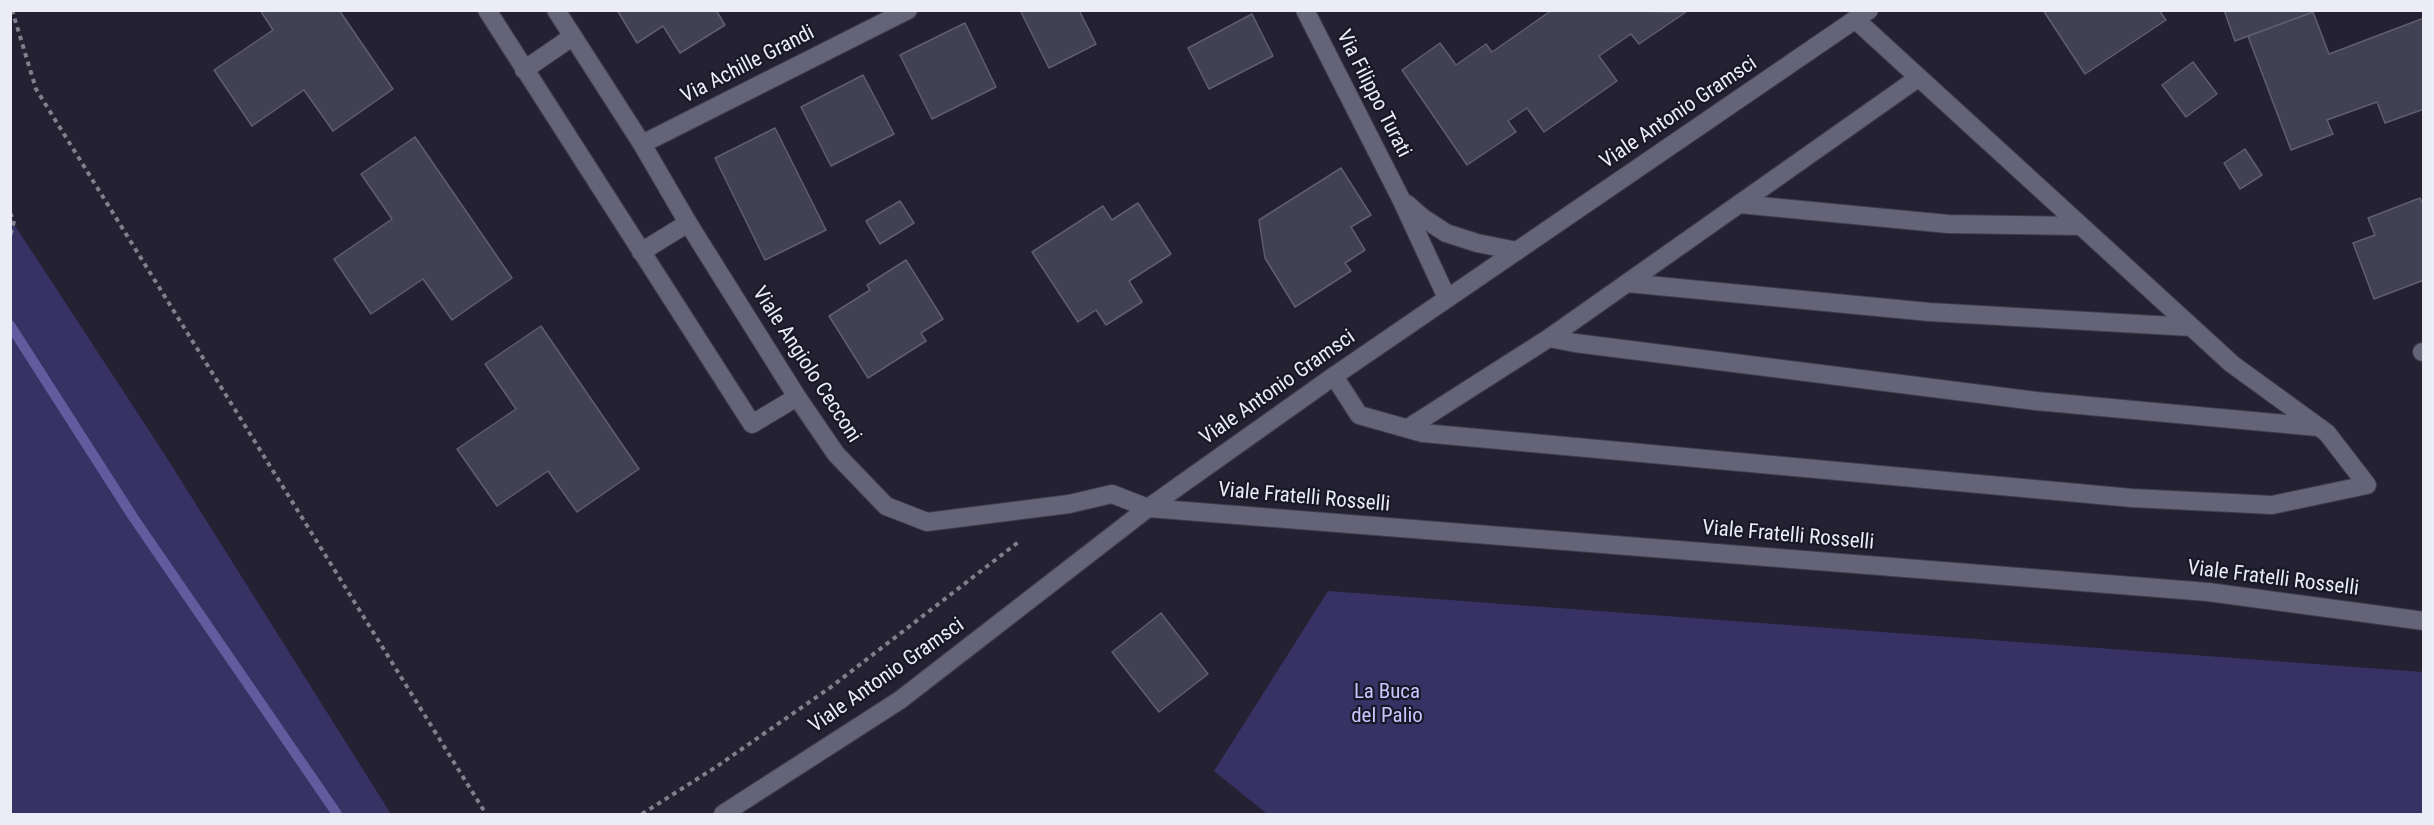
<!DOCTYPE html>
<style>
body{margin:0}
#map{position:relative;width:2434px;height:825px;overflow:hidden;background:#232132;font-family:"Roboto Condensed",sans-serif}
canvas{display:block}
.frame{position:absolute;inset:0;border:12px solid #ececf7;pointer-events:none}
</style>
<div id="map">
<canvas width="2434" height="825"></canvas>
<div class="frame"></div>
</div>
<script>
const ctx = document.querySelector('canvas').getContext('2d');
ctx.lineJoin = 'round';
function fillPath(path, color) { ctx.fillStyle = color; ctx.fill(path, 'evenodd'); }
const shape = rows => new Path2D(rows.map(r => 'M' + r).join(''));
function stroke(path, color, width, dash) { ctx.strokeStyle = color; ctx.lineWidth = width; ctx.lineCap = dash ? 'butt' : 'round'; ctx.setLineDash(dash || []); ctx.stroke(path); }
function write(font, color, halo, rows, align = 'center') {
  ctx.font = font + ' "Roboto Condensed",sans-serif'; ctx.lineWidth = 4.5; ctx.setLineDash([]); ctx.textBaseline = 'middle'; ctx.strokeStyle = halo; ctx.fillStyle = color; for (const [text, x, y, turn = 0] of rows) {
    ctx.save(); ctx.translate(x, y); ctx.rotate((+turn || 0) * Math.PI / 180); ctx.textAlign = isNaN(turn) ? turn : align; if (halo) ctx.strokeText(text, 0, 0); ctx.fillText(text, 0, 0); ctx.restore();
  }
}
fillPath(shape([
 [10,218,165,455,391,814,11,814],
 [1328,591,2423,672,2423,814,1267,814,1214,771]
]), '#383164');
stroke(shape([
 [10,325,133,517,337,814]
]), '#625b9d', 10);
const building = shape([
 [260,10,339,10,393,89,333,131,304,90,252,126,214,70,273,30,260,10],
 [617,10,716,10,725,25,680,53,663,26,637,43,617,10],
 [1020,10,1079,10,1096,44,1049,68,1020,10],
 [1552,10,1686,12,1639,44,1631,34,1599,56,1617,81,1544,132,1527,108,1508,121,1516,132,1467,165,1402,70,1440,43,1456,65,1486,44,1492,52,1552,10],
 [2043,10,2159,10,2166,20,2085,74,2043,10],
 [2224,10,2312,10,2313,12,2235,41,2224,10],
 [2313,12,2329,54,2424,18,2424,109,2385,123,2377,102,2327,120,2333,134,2291,150,2248,36,2313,12],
 [1252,14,1273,56,1209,89,1188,48,1252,14],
 [965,23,996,87,932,119,900,55,965,23],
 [2193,62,2217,94,2186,117,2162,85,2193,62],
 [863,75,894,134,831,166,801,107,863,75],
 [775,128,826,230,765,260,715,158,775,128],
 [415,137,512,278,452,320,423,279,371,314,334,259,392,219,361,174,415,137],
 [2245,149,2262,175,2240,189,2224,163,2245,149],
 [1341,168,1371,215,1351,227,1365,250,1345,263,1351,271,1295,307,1265,258,1259,220,1341,168],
 [2420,198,2424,206,2424,280,2374,299,2353,243,2375,235,2368,218,2420,198],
 [900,201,914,223,880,244,866,221,900,201],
 [1138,203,1171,254,1129,281,1142,302,1106,325,1096,310,1078,322,1032,252,1103,206,1112,220,1138,203],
 [906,260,943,319,921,333,926,341,868,378,829,316,870,290,867,285,906,260],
 [541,326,639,469,577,512,548,471,497,506,457,449,516,409,485,364,541,326],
 [1161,613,1208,674,1159,712,1112,652,1161,613]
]);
fillPath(building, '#424153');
stroke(building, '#5f5e71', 1.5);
const service = shape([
 [487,10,752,424,797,397],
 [524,70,572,37],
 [1739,204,1948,224,2080,226],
 [641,252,688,223],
 [1627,283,1929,312,2191,327],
 [1549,338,1575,343,2036,401,2318,427],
 [1334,376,1359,415,1423,433,2132,498,2272,505,2367,485,2327,433,2232,364,1856,20],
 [1408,428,1549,338,1918,78]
]);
const minor = shape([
 [556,10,642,144,688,223,797,397,836,454,886,506,927,522,1069,504,1112,494,1148,508],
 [1305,10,1401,199,1447,298],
 [642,144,908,10],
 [1407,204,1423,218,1446,233,1477,243,1517,251],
 [2422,352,2424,352]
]);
const tertiary = shape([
 [1148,508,2208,592,2424,621],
 [723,814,900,700,1148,508,1334,376,1869,10]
]);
stroke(service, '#3d3c4a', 20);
stroke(minor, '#3d3c4a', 20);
stroke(tertiary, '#3d3c4a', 20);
stroke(shape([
 [12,10,36,89,486,814],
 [10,213,14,221,10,237],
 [642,814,716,767,831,687,1021,540]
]), '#807f8d', 4, [4.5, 4.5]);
stroke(service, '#646377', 18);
stroke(minor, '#646377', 18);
stroke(tertiary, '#646377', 18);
write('21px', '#ececf7', '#191828', [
 ["Via Achille Grandi",748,65,-27],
 ["Via Filippo Turati",1373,94,63],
 ["Viale Antonio Gramsci",1679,113,-34],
 ["Viale Angiolo Cecconi",806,365,57],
 ["Viale Antonio Gramsci",1278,388,-35],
 ["Viale Fratelli Rosselli",1304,498,5],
 ["Viale Fratelli Rosselli",1788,536,5],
 ["Viale Fratelli Rosselli",2273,579,7],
 ["Viale Antonio Gramsci",887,676,-35]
]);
write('21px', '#c9c5ff', '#191828', [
 ["La Buca",1387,693],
 ["del Palio",1387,717]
]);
</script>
